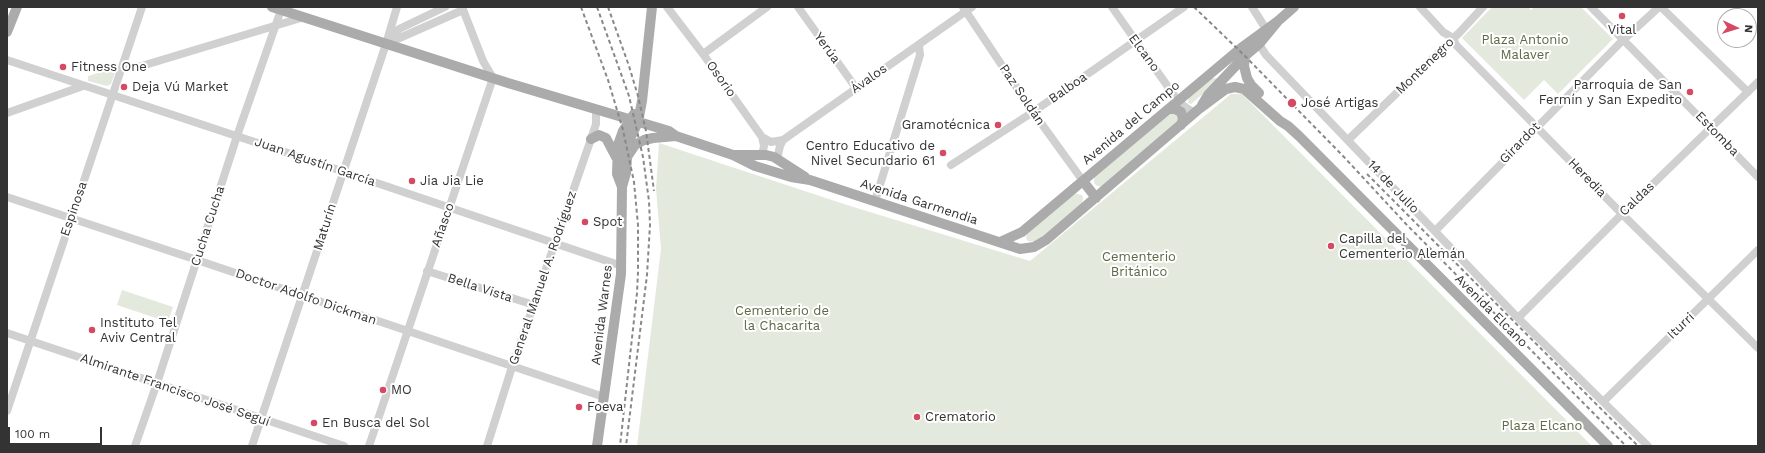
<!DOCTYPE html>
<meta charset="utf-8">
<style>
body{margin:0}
#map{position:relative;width:1765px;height:453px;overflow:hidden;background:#fff;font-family:"Work Sans",sans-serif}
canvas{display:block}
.frame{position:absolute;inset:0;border:8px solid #333;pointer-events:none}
.north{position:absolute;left:1717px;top:8px;width:40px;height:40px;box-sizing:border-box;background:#fff;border:1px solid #adadad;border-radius:50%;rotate:94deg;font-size:11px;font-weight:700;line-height:16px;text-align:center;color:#333}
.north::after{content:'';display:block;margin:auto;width:14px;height:18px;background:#d64962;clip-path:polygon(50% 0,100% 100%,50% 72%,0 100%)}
.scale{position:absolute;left:8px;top:427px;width:94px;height:18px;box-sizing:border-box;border:2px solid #333;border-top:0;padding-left:5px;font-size:12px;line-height:14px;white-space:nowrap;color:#333;-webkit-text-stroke:3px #fff;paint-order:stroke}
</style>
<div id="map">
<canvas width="1765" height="453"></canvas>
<div class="frame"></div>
<div class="north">N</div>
<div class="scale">100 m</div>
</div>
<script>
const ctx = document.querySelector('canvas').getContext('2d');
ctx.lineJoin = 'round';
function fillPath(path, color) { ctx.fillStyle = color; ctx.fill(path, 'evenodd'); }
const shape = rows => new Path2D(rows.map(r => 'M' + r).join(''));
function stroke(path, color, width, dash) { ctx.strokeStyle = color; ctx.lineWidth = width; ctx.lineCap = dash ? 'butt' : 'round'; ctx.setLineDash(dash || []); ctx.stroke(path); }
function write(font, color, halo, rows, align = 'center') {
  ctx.font = font + ' "Work Sans",sans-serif'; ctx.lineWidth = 4; ctx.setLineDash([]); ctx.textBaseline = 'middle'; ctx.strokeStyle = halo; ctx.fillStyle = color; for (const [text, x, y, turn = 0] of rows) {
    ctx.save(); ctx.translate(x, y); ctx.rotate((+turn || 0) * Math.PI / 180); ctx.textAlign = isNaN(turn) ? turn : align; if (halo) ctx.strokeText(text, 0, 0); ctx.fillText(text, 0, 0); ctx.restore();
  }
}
fillPath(shape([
 [1492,7,1528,7,1531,10,1534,7,1581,7,1613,39,1558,94,1544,80,1524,100,1462,38],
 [111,69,116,70,111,84,107,86,88,81,88,76],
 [1215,78,1218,78,1219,80,1191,104,1188,103,1189,96,1209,79],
 [1231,94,1242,94,1592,446,637,446,661,249,656,189,659,143,847,205,1030,261],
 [1170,113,1176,114,1179,121,1103,187,1097,186,1094,183,1094,176],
 [1074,193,1082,195,1083,198,1082,204,1036,242,1028,241,1026,238,1027,234],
 [122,290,173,307,168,322,117,305]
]), '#e4e9dd');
stroke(shape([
 [667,7,703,54,762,137,764,146,762,155],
 [798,7,856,88],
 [963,7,1033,112,1083,181],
 [1112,7,1178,101,1188,109,1195,113],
 [1252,7,1266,29],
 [1420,7,1443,32,1453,38,1456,45,1622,214,1758,348],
 [1591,7,1758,177],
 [1661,7,1748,92],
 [389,41,399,29,445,7],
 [386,44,463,10],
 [1259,44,1266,55,1518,318,1648,446],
 [703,54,767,7],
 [7,60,306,159,622,266],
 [123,65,135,68,304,17],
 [7,113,83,86],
 [762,137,771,142,783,140],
 [1348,140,1460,32,1483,7],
 [777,159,780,146,783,140,972,7],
 [951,165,1033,112,1184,7],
 [7,197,197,260,604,397],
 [875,201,920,55,919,45],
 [1435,231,1622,41,1659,7],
 [427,271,534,305],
 [1518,318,1622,214,1758,82],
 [7,333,344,446],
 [1604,401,1758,250],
 [7,411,142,7],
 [135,446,157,383,237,136,282,7],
 [252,446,386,44,397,7],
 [369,446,493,78,483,61,462,7],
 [487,446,512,367,591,139,596,124,596,109]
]), '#d0d0d0', 8);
stroke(shape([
 [272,7,508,83,669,131,676,136,733,155,755,166,791,177,810,180,1020,249,1034,247,1046,240,1199,109,1226,89,1235,87,1244,89,1280,121,1288,126,1299,136,1608,446],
 [7,32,17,7],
 [1245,56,1244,66,1247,78,1251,85,1259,93],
 [1202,105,1208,95,1245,56,1259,44,1278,21,1294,7],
 [1169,109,1175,109,1181,112,1183,119,1181,125],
 [591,139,599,135,606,138,616,157],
 [735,155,766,155,774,157,805,177],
 [627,157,635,145,644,140,653,138,676,136],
 [1083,181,1096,198],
 [622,187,617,174,618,145,623,131,634,114],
 [1000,242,1022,232,1241,48,1278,21],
 [597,446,621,274,622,187,626,173,628,143,638,122,642,101,652,7]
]), '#ababab', 10);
stroke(shape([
 [581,7,608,80,623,130,634,182,638,225,638,272,637,293,620,446],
 [597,7,629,96,643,157,649,201,650,225,647,275,626,446],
 [608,7,629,66,638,96,646,131,654,191],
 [1194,7,1245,56,1344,157,1406,224,1626,446],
 [1367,174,1638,446]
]), '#888', 2, [4, 3]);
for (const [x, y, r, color] of [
 [1622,16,4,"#d64962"],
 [63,67,4,"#d64962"],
 [124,87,4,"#d64962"],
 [1690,92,4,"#d64962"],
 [1292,103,5,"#d64962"],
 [998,125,4,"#d64962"],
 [943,153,4,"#d64962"],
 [412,181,4,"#d64962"],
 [585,222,4,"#d64962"],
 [1331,246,4,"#d64962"],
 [92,330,4,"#d64962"],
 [383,390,4,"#d64962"],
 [579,407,4,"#d64962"],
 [917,417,4,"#d64962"],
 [314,423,4,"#d64962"]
]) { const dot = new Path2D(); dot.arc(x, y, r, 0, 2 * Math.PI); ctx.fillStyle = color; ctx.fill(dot); stroke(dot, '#fff', 1.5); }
write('13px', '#333', '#fff', [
 ["Vital",1622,30,"center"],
 ["Fitness One",71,67],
 ["Parroquia de San",1682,85,"right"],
 ["Fermín y San Expedito",1682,100,"right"],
 ["Deja Vú Market",132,87],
 ["José Artigas",1301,103],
 ["Gramotécnica",990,125,"right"],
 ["Centro Educativo de",935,146,"right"],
 ["Nivel Secundario 61",935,161,"right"],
 ["Jia Jia Lie",420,181],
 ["Spot",593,222],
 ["Capilla del",1339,239],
 ["Cementerio Alemán",1339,254],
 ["Instituto Tel",100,323],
 ["Aviv Central",100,338],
 ["MO",391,390],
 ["Foeva",587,407],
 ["Crematorio",925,417],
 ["En Busca del Sol",322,423]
], 'left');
write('13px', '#5a6b44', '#fff', [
 ["Plaza Antonio",1525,40],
 ["Malaver",1525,55],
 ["Cementerio",1139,257],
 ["Británico",1139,272],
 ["Cementerio de",782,311],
 ["la Chacarita",782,326],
 ["Plaza Elcano",1542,426]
]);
write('13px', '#333', '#fff', [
 ["Yerúa",827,48,54],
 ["Elcano",1144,53,54],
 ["Montenegro",1425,66,-44],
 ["Osorio",721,79,54],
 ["Ávalos",869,79,-35],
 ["Balboa",1068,88,-35],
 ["Paz Soldán",1022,95,56],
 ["Avenida del Campo",1131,123,-40],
 ["Estomba",1717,134,46],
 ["Girardot",1520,143,-46],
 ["Juan Agustín García",315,162,19],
 ["Heredia",1587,178,46],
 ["14 de Julio",1393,187,46],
 ["Caldas",1637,199,-44],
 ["Avenida Garmendia",919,202,18],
 ["Espinosa",74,209,-71],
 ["Añasco",443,225,-71],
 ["Cucha Cucha",208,226,-72],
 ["Maturín",325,227,-72],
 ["General Manuel A. Rodríguez",543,278,-71],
 ["Bella Vista",480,288,18],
 ["Doctor Adolfo Dickman",306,297,19],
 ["Avenida Elcano",1491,311,45],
 ["Avenida Warnes",602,315,-83],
 ["Iturri",1681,326,-44],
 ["Almirante Francisco José Seguí",175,390,19]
]);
</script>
